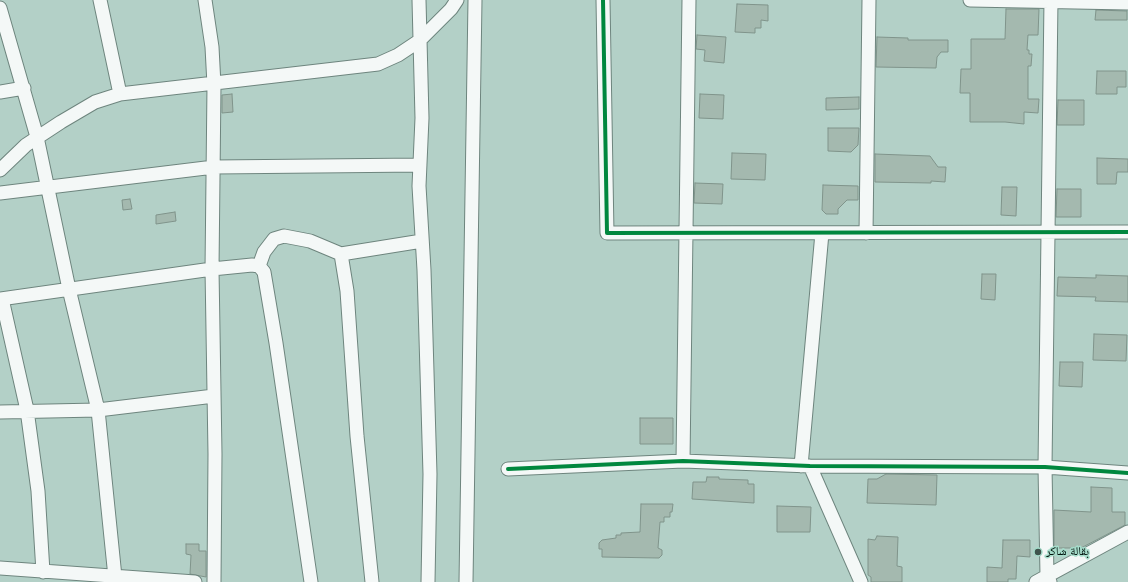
<!DOCTYPE html>
<meta charset="utf-8">
<style>
body{margin:0}
canvas{display:block;background:#b3d0c7}
</style>
<canvas width="1128" height="582"></canvas>
<script>
const ctx = document.querySelector('canvas').getContext('2d');
ctx.lineJoin = 'round';
function fillPath(path, color) { ctx.fillStyle = color; ctx.fill(path, 'evenodd'); }
const shape = rows => new Path2D(rows.map(r => 'M' + r).join(''));
function stroke(path, color, width, dash) { ctx.strokeStyle = color; ctx.lineWidth = width; ctx.lineCap = dash ? 'butt' : 'round'; ctx.setLineDash(dash || []); ctx.stroke(path); }
function write(font, color, halo, rows, align = 'center') {
  ctx.font = font + ' "Libre Baskerville","Noto Naskh Arabic",serif'; ctx.lineWidth = 3; ctx.setLineDash([]); ctx.textBaseline = 'middle'; ctx.strokeStyle = halo; ctx.fillStyle = color; for (const [text, x, y, turn = 0] of rows) {
    ctx.save(); ctx.translate(x, y); ctx.rotate((+turn || 0) * Math.PI / 180); ctx.textAlign = isNaN(turn) ? turn : align; if (halo) ctx.strokeText(text, 0, 0); ctx.fillText(text, 0, 0); ctx.restore();
  }
}
const building = shape([
 [737,4,768,5,768,21,761,20,761,28,755,28,755,33,735,32,737,4],
 [1006,9,1039,9,1038,35,1028,35,1027,50,1029,50,1029,54,1032,54,1031,66,1028,66,1028,99,1039,99,1038,113,1024,112,1024,124,1005,122,970,122,970,93,960,93,961,69,971,69,971,39,1005,39,1006,9],
 [1096,10,1127,11,1127,20,1095,20,1096,10],
 [697,35,726,37,724,63,704,61,705,50,696,49,697,35],
 [877,37,908,38,908,40,948,40,948,52,941,52,937,57,936,68,876,67,877,37],
 [1097,71,1126,71,1126,87,1117,87,1117,94,1096,94,1097,71],
 [232,94,233,112,222,113,222,95,232,94],
 [700,94,724,95,723,119,699,118,700,94],
 [859,97,859,109,826,110,826,98,859,97],
 [1058,100,1084,100,1084,125,1057,125,1058,100],
 [828,128,859,128,858,145,851,152,828,151,828,128],
 [732,153,766,154,765,180,731,179,732,153],
 [875,154,930,156,938,167,946,167,945,182,931,181,931,183,875,182,875,154],
 [1097,158,1128,159,1128,172,1117,172,1116,184,1097,184,1097,158],
 [695,183,723,184,722,204,694,203,695,183],
 [823,185,858,186,858,200,847,200,838,209,838,214,826,214,822,210,823,185],
 [1002,187,1017,187,1016,216,1001,215,1002,187],
 [1057,189,1081,189,1081,217,1056,217,1057,189],
 [130,199,132,209,123,210,122,200,130,199],
 [175,212,176,221,156,224,156,215,175,212],
 [982,274,996,274,995,300,981,299,982,274],
 [1096,275,1128,276,1128,302,1095,301,1096,297,1057,296,1058,277,1096,278,1096,275],
 [1094,334,1127,335,1126,361,1093,360,1094,334],
 [1060,362,1083,362,1082,387,1059,386,1060,362],
 [640,418,673,418,673,444,640,444,640,418],
 [886,474,937,475,936,505,867,503,868,479,877,479,886,474],
 [707,477,719,477,719,479,748,480,748,484,754,484,754,503,692,499,693,482,706,482,707,477],
 [1091,487,1112,488,1112,512,1125,512,1125,525,1081,548,1054,548,1054,510,1091,512,1091,487],
 [641,504,673,504,672,512,670,512,670,517,664,517,664,522,660,522,658,548,662,550,662,555,659,558,602,557,602,549,599,549,599,543,602,540,616,538,616,535,621,535,621,533,640,532,641,504],
 [777,506,811,507,810,532,777,532,777,506],
 [877,536,898,537,897,566,902,567,902,582,871,582,871,577,868,575,868,539,875,540,877,536],
 [1003,540,1030,540,1030,557,1017,556,1016,579,1008,579,1008,582,987,582,987,567,1002,568,1003,540],
 [186,544,199,544,199,551,206,551,206,577,190,574,191,555,186,554,186,544]
]);
fillPath(building, '#a4b9af');
stroke(building, '#80948b', 1);
const minor = shape([
 [100,0,120,94],
 [205,0,212,47,214,85,212,269,215,454,214,582],
 [419,0,422,118,419,186,424,270,430,474,428,582],
 [603,0,607,233,1128,232],
 [970,0,1128,3],
 [0,8,37,137,69,289,98,410,115,577],
 [0,92,24,88],
 [0,170,26,145,61,122,95,102,120,94,378,64,398,55,419,41,451,9,457,0],
 [0,193,214,167,420,165],
 [866,233,869,0],
 [341,254,347,291,357,436,372,582],
 [259,266,264,252,274,239,284,236,310,241,341,254,422,241],
 [0,299,212,269,252,265,259,266,264,272,276,343,311,582],
 [2,299,27,410,38,491,43,572],
 [0,412,98,410,214,396],
 [683,461,689,0],
 [801,466,822,233],
 [810,466,861,582],
 [508,469,683,461,810,466,1045,467,1128,473],
 [0,568,195,582],
 [466,582,475,0],
 [1036,582,1128,532],
 [1050,582,1047,576,1045,467,1051,0]
]);
stroke(minor, '#6e857e', 15);
stroke(minor, '#f4f8f7', 13);
stroke(shape([
 [603,0,607,233,1128,232],
 [508,469,683,461,810,466,1045,467,1128,473]
]), '#00873e', 4);
for (const [x, y, r, color] of [
 [1038,552,4,"#3f544d"]
]) { const dot = new Path2D(); dot.arc(x, y, r, 0, 2 * Math.PI); ctx.fillStyle = color; ctx.fill(dot); stroke(dot, '#a6ddcb', 1.5); }
write('12px', '#00120c', '#a6ddcb', [
 ["بقالة شاكر",1046,552]
], 'left');
</script>
